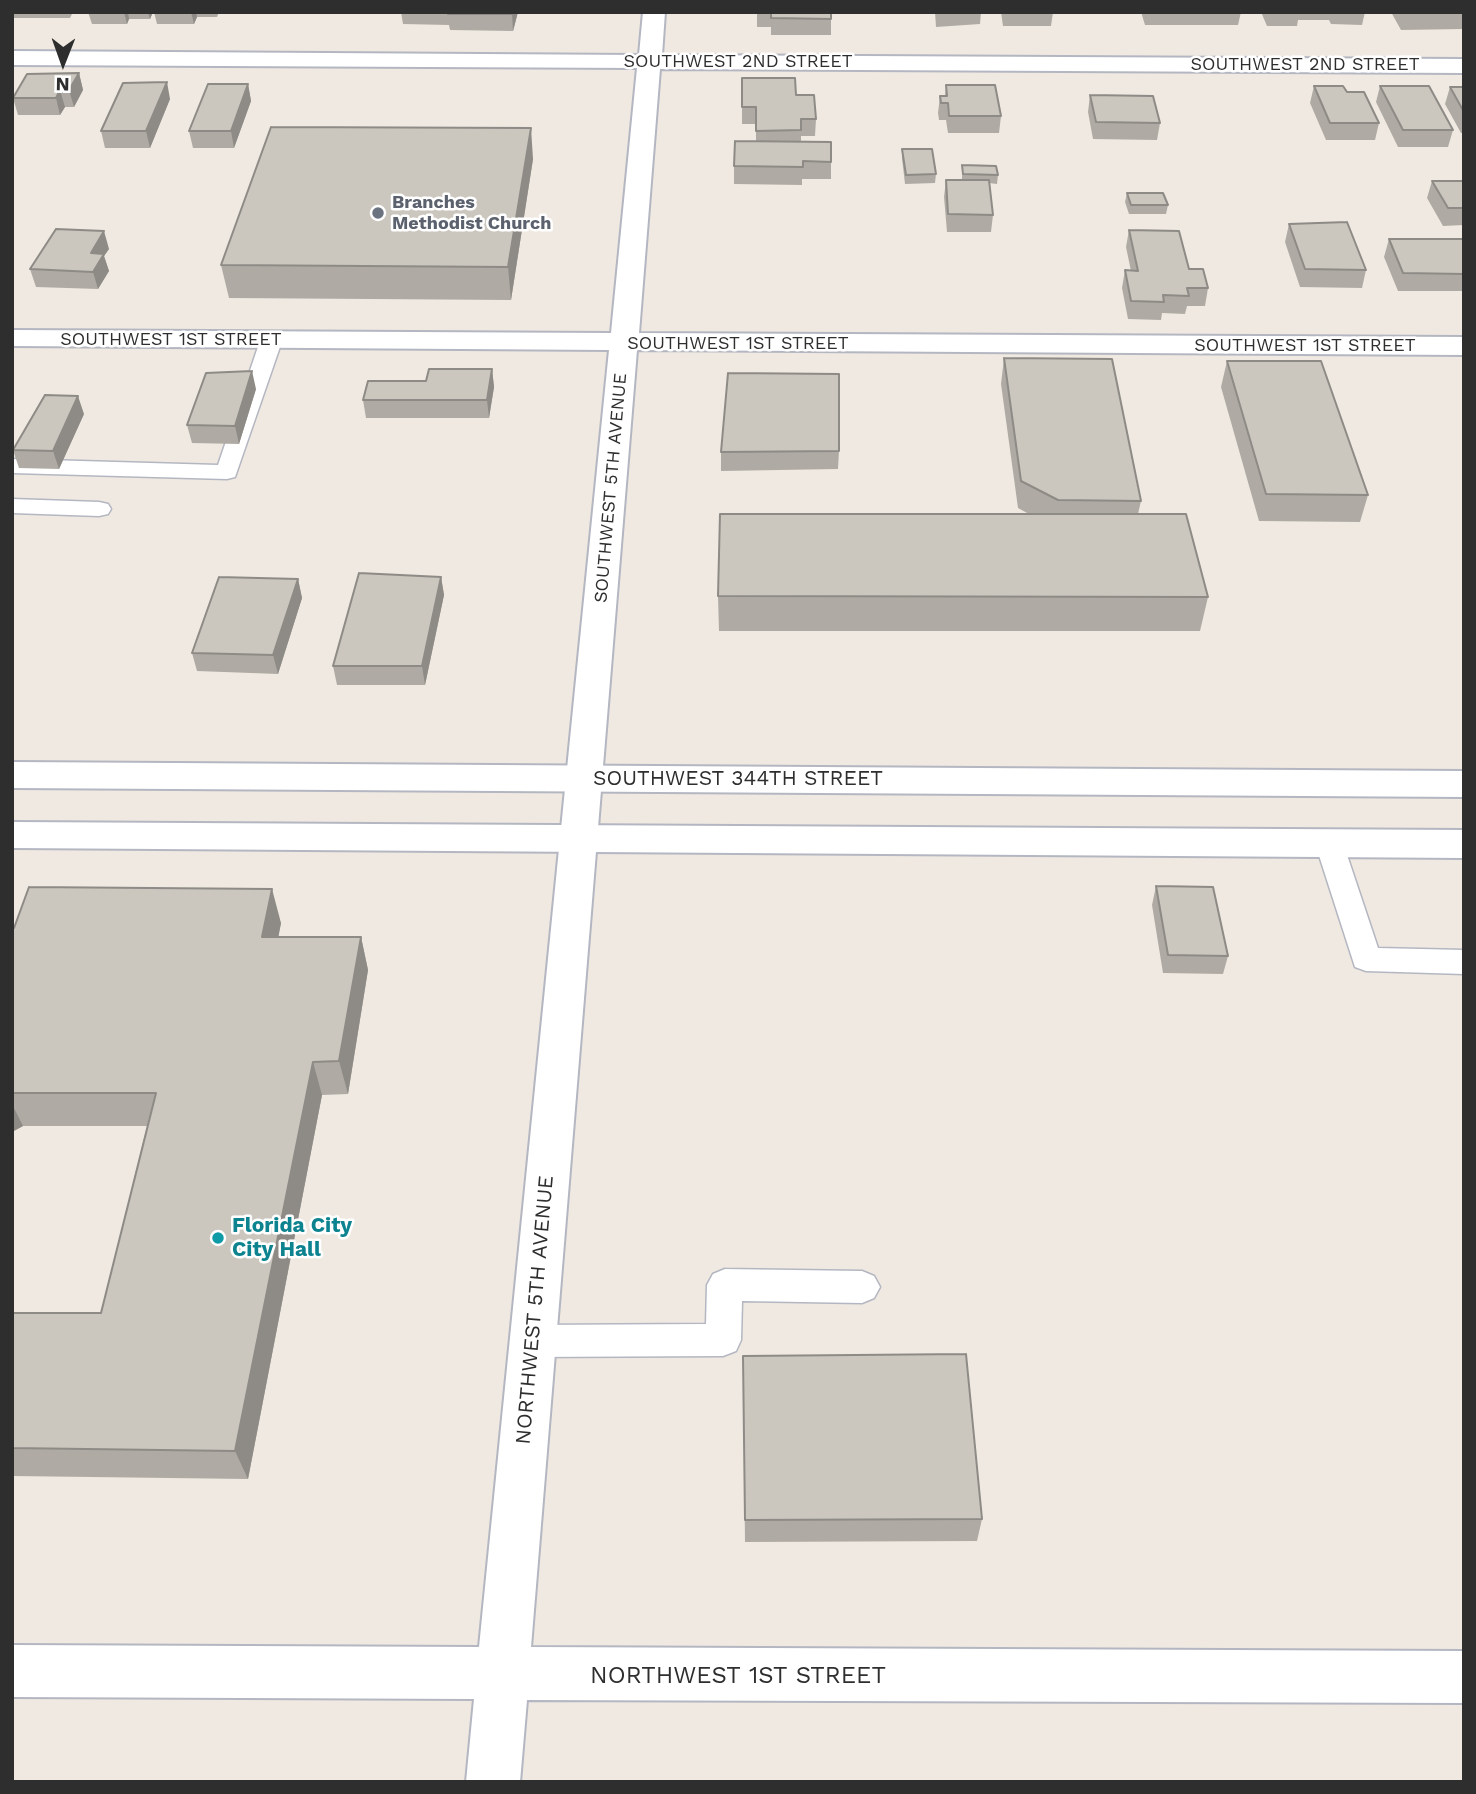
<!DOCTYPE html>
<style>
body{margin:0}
#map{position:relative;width:1476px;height:1794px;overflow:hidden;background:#efe9e1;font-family:"Work Sans",sans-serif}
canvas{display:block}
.frame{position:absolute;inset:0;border:14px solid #2e2e2e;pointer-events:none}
.north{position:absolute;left:28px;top:28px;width:70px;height:70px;-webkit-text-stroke:5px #fff;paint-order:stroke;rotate:181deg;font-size:19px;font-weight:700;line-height:28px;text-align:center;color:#2e2e2e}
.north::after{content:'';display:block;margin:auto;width:24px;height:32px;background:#2e2e2e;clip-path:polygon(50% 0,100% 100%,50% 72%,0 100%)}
</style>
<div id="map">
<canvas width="1476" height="1794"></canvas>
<div class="frame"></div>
<div class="north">N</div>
</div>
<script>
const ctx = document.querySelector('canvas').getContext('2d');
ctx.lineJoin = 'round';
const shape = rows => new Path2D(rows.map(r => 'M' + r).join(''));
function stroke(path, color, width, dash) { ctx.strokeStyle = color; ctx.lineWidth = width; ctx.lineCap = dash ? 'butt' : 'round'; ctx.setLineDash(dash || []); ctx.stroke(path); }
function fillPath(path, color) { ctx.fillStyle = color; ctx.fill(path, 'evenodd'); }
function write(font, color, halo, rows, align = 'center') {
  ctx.font = font + ' "Work Sans",sans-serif'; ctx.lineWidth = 5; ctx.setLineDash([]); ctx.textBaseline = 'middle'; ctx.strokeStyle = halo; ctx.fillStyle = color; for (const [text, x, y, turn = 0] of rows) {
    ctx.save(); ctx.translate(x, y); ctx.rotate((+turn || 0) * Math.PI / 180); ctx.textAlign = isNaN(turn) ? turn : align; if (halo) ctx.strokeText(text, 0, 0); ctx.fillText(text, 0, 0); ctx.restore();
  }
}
const lane = shape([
 [271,334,279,336,282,341,235,477,227,479,12,473,12,459,218,465,260,341,263,336,271,334],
 [12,499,99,502,108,504,111,509,108,514,99,516,12,513,12,499],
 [1329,833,1339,836,1343,843,1378,948,1464,950,1464,974,1366,971,1355,967,1315,843,1319,836,1329,833],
 [725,1269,862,1271,874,1276,880,1287,874,1298,862,1303,742,1301,741,1340,736,1351,723,1356,531,1357,518,1352,513,1341,518,1330,531,1325,706,1324,707,1285,713,1274,725,1269]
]);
const street = shape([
 [643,12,665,12,662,55,1464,59,1464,73,660,69,639,333,1464,337,1464,355,637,350,531,1647,1464,1651,1464,1703,527,1700,520,1782,466,1782,474,1699,12,1697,12,1645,479,1647,609,350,12,346,12,330,611,333,637,68,12,65,12,51,639,55,643,12]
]);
const secondary = shape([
 [12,762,1464,771,1464,797,12,788,12,762],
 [12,822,1464,830,1464,858,12,848,12,822]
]);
stroke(lane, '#b4b7c1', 3);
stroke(street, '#b4b7c1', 4);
stroke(secondary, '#b4b7c1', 4);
fillPath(lane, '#fff');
fillPath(street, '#fff');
fillPath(secondary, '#fff');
fillPath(shape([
 [12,12,73,12,70,18,12,18],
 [88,12,153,12,150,19,129,19,127,24,92,24],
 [154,12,219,12,217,17,197,17,194,24,157,24],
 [401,12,518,12,513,31,450,30,449,25,403,24],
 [757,12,831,12,831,35,771,35,771,27,757,27],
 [935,12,981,12,980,24,936,27],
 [1001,12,1053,12,1051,26,1003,26],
 [1141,12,1241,12,1238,25,1145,25],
 [1261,12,1365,12,1362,25,1331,24,1329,20,1298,20,1297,26,1267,26],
 [1391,12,1464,12,1464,29,1401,30],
 [79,73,83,90,74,107,65,107,60,115,18,115,13,98],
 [742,78,796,95,816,119,815,136,801,136,801,142,831,162,831,179,802,179,802,185,734,184,734,166,756,141,756,124,742,124],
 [248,84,251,101,234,148,193,148,189,131],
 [946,85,1001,116,999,133,948,133,946,120,939,120,938,113,940,96,945,96],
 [1314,86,1347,92,1379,123,1375,140,1326,140,1310,103],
 [1380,86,1453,130,1448,147,1398,147,1376,102],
 [1450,87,1464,87,1464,133,1461,133,1445,104],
 [1090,95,1160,123,1157,140,1093,139,1088,112],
 [170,99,150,148,105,148,101,131],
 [902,149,936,174,935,183,905,184,902,158],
 [533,159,511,300,229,298,221,265],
 [962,165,998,175,997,184,989,183,993,215,991,232,947,232,944,197,946,180,962,180],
 [1432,181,1464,181,1464,225,1443,226,1427,198],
 [1127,193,1168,205,1166,214,1129,214,1125,202],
 [1289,224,1366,270,1362,288,1300,287,1285,242],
 [1129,230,1189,269,1208,288,1205,306,1187,306,1185,314,1162,313,1161,320,1128,319,1122,288,1125,270,1131,271,1126,247],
 [1389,239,1464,240,1464,291,1398,291,1384,257],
 [109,249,104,256,109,271,98,289,36,287,30,269],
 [1004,358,1141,501,1138,514,1208,597,1200,631,719,631,718,596,1029,514,1018,508,1001,384],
 [1227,361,1368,495,1360,522,1259,521,1221,387],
 [492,369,494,387,489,418,366,418,363,400],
 [256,389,239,444,192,443,187,425],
 [84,414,59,469,19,468,13,450],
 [839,451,838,469,721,471,721,452],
 [441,577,444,595,425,685,337,685,333,666],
 [298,579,302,598,278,674,197,671,192,653],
 [1156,886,1228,956,1223,974,1163,973,1152,905],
 [281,923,278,937,361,937,368,970,348,1094,322,1095,248,1479,12,1476,12,1313,101,1313,147,1126,23,1126,12,1132,12,928],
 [743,1356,982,1519,977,1541,745,1542]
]), '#afaba4');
fillPath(shape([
 [124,12,128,12,129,19,127,24],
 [148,12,153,12,150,19],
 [191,12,196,12,197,17,194,24],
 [512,12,518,12,513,31,512,14],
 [79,73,83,90,74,107,69,90],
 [167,82,170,99,150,148,146,131],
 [248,84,251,101,234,148,231,131],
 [60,90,65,107,60,115,56,98],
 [531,128,533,159,511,300,508,267],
 [104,231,109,249,104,256,109,271,98,289,93,272,91,253],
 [492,369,494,387,489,418,487,400],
 [252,371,256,389,239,444,235,426],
 [78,396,84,414,59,469,53,451],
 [441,577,444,595,425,685,422,666],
 [298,579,302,598,278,674,273,655],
 [272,889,281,923,272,971,262,937],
 [361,937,368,970,348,1094,339,1061],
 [313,1062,322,1095,248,1479,235,1451],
 [12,1104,23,1126,12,1132]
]), '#8e8b86');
const building = shape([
 [448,12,512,12,512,14,448,14,448,12],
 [771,12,831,12,831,19,771,18,771,12],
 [1405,12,1464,12,1464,13,1406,13,1405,12],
 [79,73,69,90,60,90,56,98,13,98,27,74,79,73],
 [742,78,795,78,796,95,814,95,816,119,801,119,801,130,756,131,756,107,742,107,742,78],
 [167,82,146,131,101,131,123,83,167,82],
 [208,84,248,84,231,131,189,131,208,84],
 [946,85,995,85,1001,116,949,116,948,103,941,103,940,96,947,96,946,85],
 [1314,86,1343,86,1347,92,1364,92,1379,123,1330,123,1314,86],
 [1380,86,1429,86,1453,130,1403,130,1380,86],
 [1450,87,1464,87,1464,112,1450,87],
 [1090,95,1153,96,1160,123,1096,122,1090,95],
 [271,127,531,128,508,267,221,265,271,127],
 [735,141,831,142,831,162,803,161,803,167,734,166,735,141],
 [902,149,932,149,936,174,906,175,902,149],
 [962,165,996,166,998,175,963,174,962,165],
 [946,180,989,180,993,215,948,214,946,180],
 [1432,181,1464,181,1464,208,1448,208,1432,181],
 [1127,193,1163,193,1168,205,1131,205,1127,193],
 [1347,222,1366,270,1305,269,1289,224,1347,222],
 [56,229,104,231,91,253,104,254,93,272,30,269,56,229],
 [1129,230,1179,231,1189,269,1203,269,1208,288,1187,288,1189,296,1163,295,1164,302,1131,301,1125,270,1138,271,1129,230],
 [1389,239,1463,239,1464,274,1403,273,1389,239],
 [1004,358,1112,359,1141,501,1058,500,1021,481,1004,358],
 [1227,361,1321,361,1368,495,1266,494,1227,361],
 [429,369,492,369,487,400,363,400,368,381,426,381,429,369],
 [252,371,235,426,187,425,206,373,252,371],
 [728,373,839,374,839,451,721,452,728,373],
 [45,395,78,396,53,451,13,450,45,395],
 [720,514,1186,514,1208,597,718,596,720,514],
 [359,573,441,577,422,666,333,666,359,573],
 [219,577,298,579,273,655,192,653,219,577],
 [1156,886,1213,887,1228,956,1168,955,1156,886],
 [29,887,272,889,262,937,361,937,339,1061,313,1062,235,1451,12,1448,12,1313,101,1313,156,1093,12,1093,12,928,14,928,29,887],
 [966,1354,982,1519,745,1520,743,1356,966,1354]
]);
fillPath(building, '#cbc7bf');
stroke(building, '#8e8b86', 2);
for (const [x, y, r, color] of [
 [378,213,7,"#6b7280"],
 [218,1238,7,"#0f9aa8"]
]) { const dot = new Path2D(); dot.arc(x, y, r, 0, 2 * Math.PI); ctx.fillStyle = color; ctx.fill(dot); stroke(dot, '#fff', 2.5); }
write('18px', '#2e2e2e', '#fff', [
 ["SOUTHWEST 2ND STREET",738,62],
 ["SOUTHWEST 2ND STREET",1305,65],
 ["SOUTHWEST 1ST STREET",171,340],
 ["SOUTHWEST 1ST STREET",738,344],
 ["SOUTHWEST 1ST STREET",1305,346],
 ["SOUTHWEST 5TH AVENUE",611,488,-85]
]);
write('bold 18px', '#5b616d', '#fff', [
 ["Branches",392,203],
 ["Methodist Church",392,224]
], 'left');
write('21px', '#2e2e2e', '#fff', [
 ["SOUTHWEST 344TH STREET",738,779],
 ["NORTHWEST 5TH AVENUE",535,1310,-85]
]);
write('bold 21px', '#0d838f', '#fff', [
 ["Florida City",232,1226],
 ["City Hall",232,1250]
], 'left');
write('24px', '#2e2e2e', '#fff', [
 ["NORTHWEST 1ST STREET",738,1676]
]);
</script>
